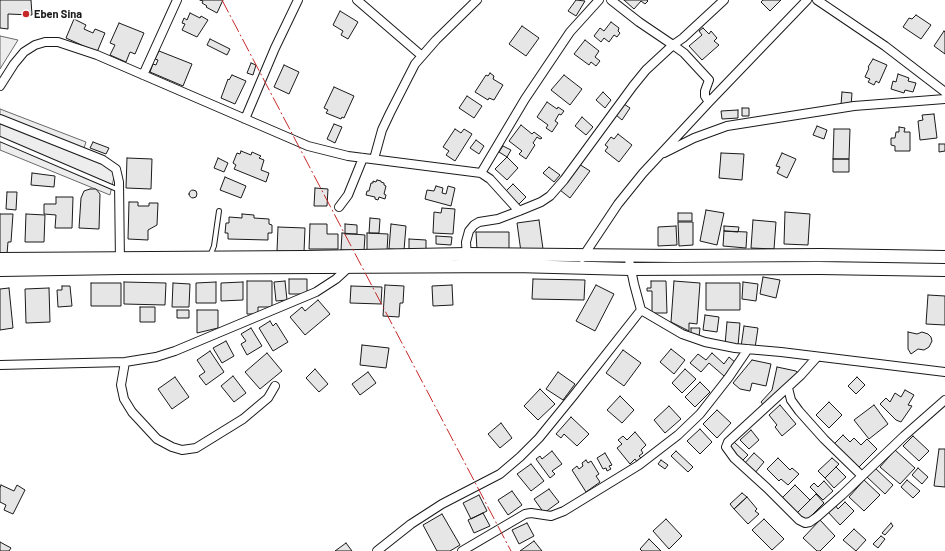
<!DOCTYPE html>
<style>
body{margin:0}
canvas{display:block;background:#fff}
</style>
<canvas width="945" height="551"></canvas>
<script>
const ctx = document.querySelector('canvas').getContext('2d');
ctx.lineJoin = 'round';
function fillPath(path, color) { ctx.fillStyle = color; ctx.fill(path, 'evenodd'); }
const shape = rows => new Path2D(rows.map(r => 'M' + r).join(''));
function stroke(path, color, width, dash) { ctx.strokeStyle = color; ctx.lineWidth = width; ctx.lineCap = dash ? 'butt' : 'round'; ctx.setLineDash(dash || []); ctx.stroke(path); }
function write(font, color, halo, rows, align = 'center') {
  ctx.font = font + ' Barlow,sans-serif'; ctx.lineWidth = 3; ctx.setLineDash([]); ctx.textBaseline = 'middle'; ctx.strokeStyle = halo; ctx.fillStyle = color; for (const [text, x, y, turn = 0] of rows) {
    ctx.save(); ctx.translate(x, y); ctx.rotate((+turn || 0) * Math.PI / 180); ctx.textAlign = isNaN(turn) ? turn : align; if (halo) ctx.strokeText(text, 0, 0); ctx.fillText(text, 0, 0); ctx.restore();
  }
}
const parking = shape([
 [0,36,18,40,0,69,0,36],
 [0,109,86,142,82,154,116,168,110,195,0,150,0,109]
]);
fillPath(parking, '#ededed');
stroke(parking, '#6a6a6a', 1);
const building = shape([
 [0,0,31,0,32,15,8,14,8,29,0,28,0,0],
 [200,0,223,0,217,13,206,7,207,6,202,3,203,1,200,0],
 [576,0,585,1,576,16,568,11,576,0],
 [624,0,647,0,648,1,645,4,641,1,634,9,624,0],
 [763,0,781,0,770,11,761,2,763,0],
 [340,11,358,22,348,39,341,35,343,31,333,25,340,11],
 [190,13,200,18,201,16,208,20,197,37,182,30,185,24,182,23,184,18,187,20,190,13],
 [916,15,931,25,921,39,903,27,909,18,912,19,916,15],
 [74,19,86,25,84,29,93,33,95,29,105,33,97,52,66,38,74,19],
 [611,22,619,28,618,31,620,33,617,37,614,35,609,42,604,38,601,42,594,36,600,28,604,31,611,22],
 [119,23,144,33,135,54,130,52,126,62,110,55,115,45,110,43,119,23],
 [522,26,539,38,526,56,509,44,522,26],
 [703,28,709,34,711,31,717,38,714,41,719,45,702,60,689,46,702,35,699,31,703,28],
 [944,31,945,32,945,54,934,46,944,31],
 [210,39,230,49,227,55,207,45,210,39],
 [585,40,599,51,595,57,600,61,596,66,591,62,589,65,574,54,585,40],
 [159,51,192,64,183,86,150,72,153,64,156,65,158,60,155,59,159,51],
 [873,59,887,65,879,83,876,81,874,85,868,82,870,79,865,77,869,68,868,67,873,59],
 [251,63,256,65,253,75,247,73,251,63],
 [284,65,299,72,289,94,274,87,284,65],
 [490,73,494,76,493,79,503,85,494,100,489,98,488,100,475,92,486,75,488,76,490,73],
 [898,74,909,78,908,81,916,83,913,92,905,90,904,93,891,89,893,81,896,82,898,74],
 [232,75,246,81,235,104,221,98,228,79,229,80,232,75],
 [564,75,582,89,570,105,551,90,564,75],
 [334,87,354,96,344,118,342,117,341,119,326,113,328,110,324,108,334,87],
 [603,92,611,100,605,108,596,100,603,92],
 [842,92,852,93,851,106,841,105,842,92],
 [467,96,482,106,474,118,459,108,467,96],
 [547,102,557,109,558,107,564,111,561,115,559,114,555,121,558,123,552,132,546,128,548,125,537,117,547,102],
 [624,104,630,108,622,120,616,115,624,104],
 [742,108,749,108,749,116,742,116,742,108],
 [738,110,738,118,722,119,721,111,738,110],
 [934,114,937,138,920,140,918,121,923,120,922,115,934,114],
 [582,117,593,127,586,135,575,126,582,117],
 [334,124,342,127,335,143,327,139,334,124],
 [521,125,532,134,534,132,542,138,540,139,537,137,533,143,535,145,526,159,519,154,522,151,509,141,521,125],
 [817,126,827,130,824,139,813,135,817,126],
 [899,127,905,128,904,132,910,132,910,151,895,151,895,146,891,145,891,138,895,138,896,132,899,132,899,127],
 [455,129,461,133,464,129,472,134,455,161,446,155,449,151,443,147,455,129],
 [834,129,850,129,849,159,833,159,834,129],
 [618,134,632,145,619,162,605,151,608,147,605,145,611,137,614,139,618,134],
 [476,140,484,146,479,154,470,148,476,140],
 [93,142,109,148,106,154,90,148,93,142],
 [939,144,945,144,945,151,939,152,939,144],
 [503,146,511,150,507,157,499,152,503,146],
 [241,151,251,155,252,152,261,156,259,158,264,160,261,170,269,173,266,182,234,169,236,165,233,163,237,153,240,154,241,151],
 [721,153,744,154,742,180,719,178,721,153],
 [782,153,796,159,787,178,777,173,780,167,776,166,782,153],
 [507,157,518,168,507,180,495,169,507,157],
 [127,158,152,159,151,189,126,188,127,158],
 [218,158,228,163,224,172,214,168,218,158],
 [833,159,849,159,849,172,833,172,833,159],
 [579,164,590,171,570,198,560,190,579,164],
 [549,167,560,175,554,182,543,173,549,167],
 [32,173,55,176,54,187,31,185,32,173],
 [225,177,246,186,241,198,220,190,225,177],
 [377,180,381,181,381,182,384,183,384,185,386,186,384,194,386,195,385,199,379,197,378,200,375,199,375,197,366,195,367,191,369,191,371,183,373,183,373,181,376,182,377,180],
 [513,184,526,197,518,205,504,193,513,184],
 [436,186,443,188,442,193,446,194,448,186,455,188,451,206,425,199,427,190,434,191,436,186],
 [315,188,328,189,327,206,314,206,315,188],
 [90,189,96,189,100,194,99,229,79,228,81,198,84,191,90,189],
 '189 194a4 4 0 1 1 8 0a4 4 0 1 1-8 0Z',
 [7,192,17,192,16,210,6,209,7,192],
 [56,197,73,197,72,228,55,228,56,215,44,214,44,204,56,204,56,197],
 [129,202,138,202,138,206,149,206,149,203,158,203,157,225,148,230,148,240,128,239,129,202],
 [442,208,455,209,453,234,433,233,434,212,441,213,442,208],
 [706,210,724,213,717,245,700,241,706,210],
 [785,212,810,214,808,245,784,244,785,212],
 [678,213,692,213,692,221,678,221,678,213],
 [0,214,13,214,11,242,8,242,7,254,0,254,0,214],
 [26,214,45,215,44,242,25,242,26,214],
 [242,214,254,215,254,218,269,219,269,224,272,225,272,233,268,233,268,240,228,239,228,233,225,233,226,223,229,223,229,217,242,218,242,214],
 [370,218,380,219,379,233,369,233,370,218],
 [539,220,543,249,521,252,517,223,539,220],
 [753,220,776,222,774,249,751,248,753,220],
 [678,222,693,222,693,245,679,246,678,222],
 [310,224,327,224,327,234,338,234,338,249,309,249,310,224],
 [345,224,357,225,357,234,345,234,345,224],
 [391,224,406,226,404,250,389,249,391,224],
 [676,226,677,245,658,246,658,227,676,226],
 [724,226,739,227,738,232,724,231,724,226],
 [278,227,305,228,304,252,277,251,278,227],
 [724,231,747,232,746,248,723,246,724,231],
 [476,232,509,232,509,249,477,250,476,232],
 [342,233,365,235,364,251,341,250,342,233],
 [367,233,388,234,387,251,367,250,367,233],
 [436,236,452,237,451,245,436,244,436,236],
 [409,239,426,240,426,250,409,250,409,239],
 [763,277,780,280,776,298,760,294,763,277],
 [289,279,307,279,307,294,289,294,289,279],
 [533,279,585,280,584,300,532,299,533,279],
 [247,281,272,281,272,307,258,307,258,314,247,314,247,281],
 [285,281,287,300,276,301,274,282,285,281],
 [651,281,666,281,667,313,652,313,652,291,647,291,647,288,651,288,651,281],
 [674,281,700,283,697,324,689,323,689,331,671,322,674,281],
 [124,282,166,283,165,305,124,304,124,282],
 [216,282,216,303,196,303,196,283,216,282],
 [243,282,243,300,221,301,221,283,243,282],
 [743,282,758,284,756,301,742,299,743,282],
 [91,283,121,283,121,306,91,306,91,283],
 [173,283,190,284,189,307,172,307,173,283],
 [706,283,740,283,740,310,706,310,706,283],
 [385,285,404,286,403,303,400,303,399,317,383,316,385,285],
 [452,285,453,305,433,306,432,286,452,285],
 [596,285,614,294,595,331,576,321,596,285],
 [62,286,70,286,72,306,58,307,57,290,62,290,62,286],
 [351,286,382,287,381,304,350,303,351,286],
 [9,288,13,328,0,330,0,289,9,288],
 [49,288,50,322,26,323,25,289,49,288],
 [928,295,945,296,945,325,926,324,928,295],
 [318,300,330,314,305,335,290,317,302,307,305,311,318,300],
 [140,307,155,307,155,322,140,322,140,307],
 [177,310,189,310,189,318,177,318,177,310],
 [197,310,218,310,218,328,197,333,197,310],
 [705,315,719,317,717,332,703,330,705,315],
 [270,321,273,326,276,323,288,342,273,351,259,328,270,321],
 [727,322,740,323,738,346,725,345,727,322],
 [744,326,758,328,755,348,741,347,744,326],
 [251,328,262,346,247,355,241,344,246,341,241,334,251,328],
 [691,328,700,328,699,337,691,337,691,328],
 [908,332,917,334,922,332,928,334,931,337,932,341,929,347,924,350,918,349,911,354,908,349,908,332],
 [226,341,234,356,222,363,213,348,226,341],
 [362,345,389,348,386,368,360,365,362,345],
 [671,349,685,360,674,374,660,362,671,349],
 [623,350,641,363,624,386,606,373,623,350],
 [210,351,224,372,206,385,199,376,205,372,197,360,210,351],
 [267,353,282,371,260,389,245,372,267,353],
 [712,353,724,364,729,357,736,363,724,376,709,363,701,372,690,363,698,354,706,360,712,353],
 [752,360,771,364,766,386,752,383,750,391,740,389,733,383,752,360],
 [777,367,796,371,798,373,765,407,761,402,772,390,777,367],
 [315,369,328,384,319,392,306,378,315,369],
 [685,369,696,379,682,393,672,383,685,369],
 [368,372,376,383,360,395,352,384,368,372],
 [558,372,575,384,563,400,546,389,558,372],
 [233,376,246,393,234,402,221,386,233,376],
 [175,377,189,397,172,409,158,389,175,377],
 [857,377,865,385,856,394,848,386,857,377],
 [700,382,710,392,695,407,685,397,700,382],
 [540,389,555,404,538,420,524,406,540,389],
 [905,390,914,395,908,405,912,406,901,422,896,420,880,404,886,398,890,402,895,393,901,397,905,390],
 [620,396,634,410,622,423,607,410,620,396],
 [829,402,842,415,829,428,816,415,829,402],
 [780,405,796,424,782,436,775,427,777,425,769,415,780,405],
 [874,405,888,424,869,439,854,420,874,405],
 [669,406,681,419,665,433,654,420,669,406],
 [717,410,731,423,717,438,703,424,717,410],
 [571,417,589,434,577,446,564,434,561,438,556,434,571,417],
 [501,423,512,438,500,448,488,434,501,423],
 [700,429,712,442,700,454,687,441,700,429],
 [751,430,759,440,749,449,740,440,751,430],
 [635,432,646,445,641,450,643,453,639,456,641,458,637,462,635,459,630,464,617,448,622,444,618,440,623,436,627,440,635,432],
 [843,435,850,442,854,438,861,445,867,439,877,449,857,469,833,445,843,435],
 [913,436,929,451,919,461,903,446,913,436],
 [734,442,748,455,742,461,728,448,734,442],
 [939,449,945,449,945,487,934,486,939,449],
 [895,450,915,468,900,484,880,467,895,450],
 [552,451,562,464,552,471,555,474,550,478,536,459,540,456,542,459,552,451],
 [676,451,693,467,688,472,671,456,676,451],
 [605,453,612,465,609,466,611,469,607,471,606,468,603,469,597,458,605,453],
 [754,453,764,462,754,474,744,464,754,453],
 [778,458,790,470,792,468,799,474,788,485,781,479,779,481,767,469,778,458],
 [832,458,839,464,825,478,818,471,832,458],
 [586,460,588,463,591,461,599,474,596,476,600,482,586,492,572,470,577,466,579,469,583,466,582,463,586,460],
 [661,460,668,465,665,469,658,464,661,460],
 [531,464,544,481,531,491,517,474,531,464],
 [836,467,846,477,834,488,825,478,836,467],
 [875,468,893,485,885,494,867,477,875,468],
 [918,468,928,477,922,484,912,475,918,468],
 [864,480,880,495,864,511,849,497,864,480],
 [907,480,920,491,913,498,901,487,907,480],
 [824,481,833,491,823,500,810,487,814,483,818,487,824,481],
 [1,485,14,491,17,485,25,490,13,514,4,510,6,505,0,502,0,488,1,485],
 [795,485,810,500,797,513,782,498,795,485],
 [549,489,559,502,544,513,534,499,549,489],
 [512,491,522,505,508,515,498,500,512,491],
 [742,493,747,497,734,509,730,504,742,493],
 [816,494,824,503,805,522,797,513,816,494],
 [479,495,487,511,471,519,463,503,479,495],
 [747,497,757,509,755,511,759,514,748,524,734,509,747,497],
 [845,502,854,511,840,525,828,512,835,505,838,509,845,502],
 [483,513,490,526,474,533,468,520,483,513],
 [442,514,460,545,450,551,437,551,423,525,442,514],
 [666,519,682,536,669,549,653,531,666,519],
 [764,519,784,539,772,550,752,530,764,519],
 [820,520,835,536,820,551,817,551,803,538,820,520],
 [527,523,534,536,519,544,512,530,527,523],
 [891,523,893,526,885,535,882,533,891,523],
 [854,529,866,540,856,551,843,540,854,529],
 [881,536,885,539,878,548,873,544,881,536],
 [649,539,661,551,642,551,640,549,649,539],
 [534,541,542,551,520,551,534,541],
 [0,542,11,548,9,551,0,551,0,542],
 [346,543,352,551,335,551,346,543]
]);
fillPath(building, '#e6e6e6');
stroke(building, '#1a1a1a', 1);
const service = shape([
 [0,139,119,190],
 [210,256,214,246,219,211]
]);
const minor = shape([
 [357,0,422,56],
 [611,0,639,22,673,45,683,38,724,0],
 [817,0,885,46,945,92],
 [143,75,177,0],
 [0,86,14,64,24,52,35,45,45,42,58,42,97,55,308,146,348,156,481,173,490,179,519,211],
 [0,119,103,160,116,169,119,182,120,263],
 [245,119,275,48,298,0],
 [664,153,694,138,727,126,854,106,945,99],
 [374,159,382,130,390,113,415,64,436,40,477,0],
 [481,173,525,99,570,32,599,0],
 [339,207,348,195,363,158],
 [467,258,466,242,469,231,474,225,479,222,498,219,519,211,541,202,550,196,564,180,633,86,646,70,673,45,684,53,709,80,705,91,705,96,709,102],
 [582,258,618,204,643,173,709,102,807,0],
 [641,310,682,334,705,342,735,348,781,352,945,372],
 [817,357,801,375,728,442,726,447,734,458,767,488,799,520,805,523,810,522,817,517,842,495,904,436,945,400],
 [125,362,121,385,124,399,132,412,157,439,172,447,182,450,196,448,243,419,268,398,275,386],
 [0,365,125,362,156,357,175,351,316,292,336,279,348,268,349,264],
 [788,388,791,400,799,411,824,439,861,475],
 [377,551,411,524,442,504,500,474,520,457,539,438,574,395,641,310,634,284,628,255],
 [462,551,525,514,531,513,551,516,564,511,639,465,678,435,700,414,729,377,748,349]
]);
const secondary = shape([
 [0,259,304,257,467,254,675,256,821,255,945,257],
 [0,270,121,268,515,266,630,269,819,268,945,270]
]);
stroke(service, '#1a1a1a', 6);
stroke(minor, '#1a1a1a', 10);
stroke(secondary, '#1a1a1a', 14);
stroke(service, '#fff', 4);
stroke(minor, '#fff', 8);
stroke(secondary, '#fff', 12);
stroke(shape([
 [222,0,511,551]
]), '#c62828', 1, [14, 3, 2, 3]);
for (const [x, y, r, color] of [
 [26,14,4,"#c62828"]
]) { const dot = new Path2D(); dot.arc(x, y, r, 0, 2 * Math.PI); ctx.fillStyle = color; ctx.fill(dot); stroke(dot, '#fff', 1.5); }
write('bold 11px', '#1a1a1a', '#fff', [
 ["Eben Sina",34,14]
], 'left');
</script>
